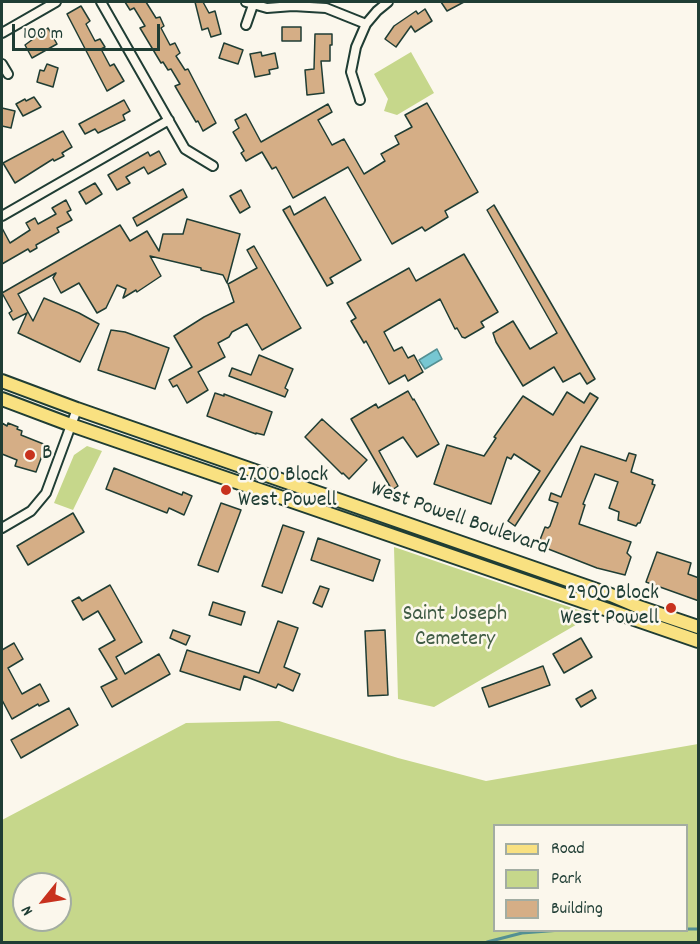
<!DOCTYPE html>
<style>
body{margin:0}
#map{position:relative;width:700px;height:944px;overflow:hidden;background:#fbf7ec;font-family:Dekko,sans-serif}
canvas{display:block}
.frame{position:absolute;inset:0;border:3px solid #1f3d34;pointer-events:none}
.legend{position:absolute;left:493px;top:824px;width:195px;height:108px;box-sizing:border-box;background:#fbf7ec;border:2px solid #a3ada2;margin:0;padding:8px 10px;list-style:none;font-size:18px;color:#1f3d34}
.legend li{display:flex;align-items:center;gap:12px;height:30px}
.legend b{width:30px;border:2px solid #a3ada2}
.north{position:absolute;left:12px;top:872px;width:60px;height:60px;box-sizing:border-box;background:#fbf7ec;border:2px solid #a3ada2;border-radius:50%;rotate:240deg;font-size:16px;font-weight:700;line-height:24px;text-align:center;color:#1f3d34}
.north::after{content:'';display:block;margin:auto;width:21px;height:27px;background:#c8321e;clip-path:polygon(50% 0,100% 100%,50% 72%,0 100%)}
.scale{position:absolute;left:12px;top:24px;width:148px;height:27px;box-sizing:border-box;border:3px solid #1f3d34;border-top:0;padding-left:8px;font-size:18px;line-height:21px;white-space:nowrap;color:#1f3d34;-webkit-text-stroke:4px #fbf7ec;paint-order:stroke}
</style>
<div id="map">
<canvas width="700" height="944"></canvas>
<div class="frame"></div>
<ul class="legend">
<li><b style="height:8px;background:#f9e181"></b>Road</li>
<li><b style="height:16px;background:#c6d78b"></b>Park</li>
<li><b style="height:16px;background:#d5ae86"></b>Building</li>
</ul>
<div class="north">N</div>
<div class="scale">100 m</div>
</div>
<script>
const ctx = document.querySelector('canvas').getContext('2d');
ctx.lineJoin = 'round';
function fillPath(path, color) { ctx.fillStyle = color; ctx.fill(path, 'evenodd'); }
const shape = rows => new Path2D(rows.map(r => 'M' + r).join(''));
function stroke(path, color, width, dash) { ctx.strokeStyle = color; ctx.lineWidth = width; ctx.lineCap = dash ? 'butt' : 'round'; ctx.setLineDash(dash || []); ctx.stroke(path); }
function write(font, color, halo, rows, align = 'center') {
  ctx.font = font + ' Dekko,sans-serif'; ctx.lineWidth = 5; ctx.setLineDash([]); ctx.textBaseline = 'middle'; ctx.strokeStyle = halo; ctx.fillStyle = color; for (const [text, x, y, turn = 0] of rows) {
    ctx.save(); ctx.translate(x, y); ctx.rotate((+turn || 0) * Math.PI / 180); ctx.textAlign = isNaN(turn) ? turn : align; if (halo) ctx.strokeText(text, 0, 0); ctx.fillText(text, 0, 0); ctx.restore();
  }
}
fillPath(shape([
 [411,52,434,93,397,115,384,111,388,99,374,74],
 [87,446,102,451,73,510,54,503,74,455],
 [394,547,397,548,593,615,434,707,398,699],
 [279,721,398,758,486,781,698,744,698,942,2,942,2,820,186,723],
 [494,826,686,826,686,930,494,930],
 [24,884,60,884,60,920,24,920]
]), '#c6d78b');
const water = shape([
 [437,349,442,359,425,369,419,360,437,349]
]);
fillPath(water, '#77c7d2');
stroke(water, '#549093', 1.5);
stroke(shape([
 [686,929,698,929],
 [487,942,522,933,561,930]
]), '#549093', 3);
const building = shape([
 [125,2,146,2,156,18,160,17,164,26,161,28,170,45,175,43,180,53,176,56,185,70,188,69,216,123,203,131,198,121,196,122,175,86,180,84,171,69,168,70,163,62,161,63,140,28,145,26,134,8,130,10,125,2],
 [195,2,203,2,209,13,215,11,221,34,211,37,208,28,202,30,195,2],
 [441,2,464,2,447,11,441,2],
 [81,6,90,21,86,24,95,41,100,39,105,47,101,49,110,66,114,64,124,81,107,91,67,14,81,6],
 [425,9,432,21,415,32,411,26,396,47,385,39,394,26,416,11,418,14,425,9],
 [282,27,301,27,301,41,282,41,282,27],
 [48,28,57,44,32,58,25,45,48,28],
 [315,34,332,34,332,45,330,45,330,61,321,61,324,93,307,95,305,70,314,69,315,34],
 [224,43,243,50,238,64,219,58,224,43],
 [261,52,262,56,275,53,278,68,269,70,270,74,255,77,250,54,261,52],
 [47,64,58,68,53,87,37,82,40,70,44,71,47,64],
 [34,97,41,107,23,116,16,104,25,99,26,101,34,97],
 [124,100,130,111,123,115,125,120,98,133,95,129,85,134,79,124,124,100],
 [427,103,478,192,445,211,448,217,425,231,422,227,392,244,348,167,293,198,276,167,272,169,262,152,246,161,241,153,244,151,233,132,239,128,235,120,246,114,261,142,328,104,332,112,318,120,332,145,344,139,364,174,385,161,381,154,399,144,395,136,412,127,405,115,427,103],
 [2,108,15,111,11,128,2,126,2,108],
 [63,131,72,147,62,153,64,156,54,161,53,159,15,183,3,163,63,131],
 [159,151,166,164,148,174,144,167,126,177,130,183,117,190,108,175,148,152,150,156,159,151],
 [95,183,102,194,86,204,79,192,95,183],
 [183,189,187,197,137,226,133,218,183,189],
 [241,190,250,207,240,213,230,196,241,190],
 [325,197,361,260,330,278,333,283,327,286,283,210,290,206,294,215,325,197],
 [66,200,71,210,67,212,72,220,57,228,59,232,36,245,37,248,30,252,28,249,2,264,2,228,10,243,30,230,26,223,35,218,38,224,56,214,52,208,66,200],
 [494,205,595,379,587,384,580,373,563,382,554,367,523,386,496,342,493,333,513,321,530,349,557,333,487,210,494,205],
 [187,219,240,234,227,283,223,275,201,270,201,268,150,256,161,276,137,292,136,290,123,298,126,289,117,285,106,308,97,313,79,283,61,293,53,278,56,273,18,294,33,321,44,298,79,313,99,324,80,362,18,333,27,313,13,320,9,313,12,311,2,293,120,225,130,241,147,231,159,251,163,234,183,234,187,219],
 [254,246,301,328,262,350,247,324,232,332,229,337,218,343,225,357,198,372,208,390,187,403,177,385,173,387,169,380,192,367,174,336,204,317,234,302,228,284,257,268,247,250,254,246],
 [464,254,498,312,481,322,484,327,465,338,462,337,457,328,455,329,440,299,384,332,394,351,402,347,408,358,414,355,423,372,408,381,405,375,389,384,366,341,364,343,351,321,356,318,347,303,409,268,416,281,464,254],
 [111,330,125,332,169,348,155,389,98,370,111,330],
 [259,355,293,369,285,388,288,390,285,397,229,376,232,368,251,375,259,355],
 [408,391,413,400,414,399,439,444,417,457,403,437,379,451,398,486,392,490,351,419,376,404,378,408,408,391],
 [567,392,584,403,590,393,598,398,515,526,508,521,540,471,514,454,511,459,507,457,491,504,434,484,447,445,484,456,496,438,494,437,523,396,553,415,567,392],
 [215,393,224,396,224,394,272,412,264,435,256,433,256,434,207,416,215,393],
 [322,419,367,460,349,479,343,473,342,474,305,437,322,419],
 [2,423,7,426,8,423,18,427,17,429,22,431,21,435,46,445,36,472,15,466,17,460,2,454,2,423],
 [581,446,626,461,629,453,636,455,631,472,653,480,652,484,655,485,649,500,640,523,638,523,636,526,618,520,619,512,609,508,618,482,595,474,583,504,585,505,579,524,631,542,627,553,631,557,625,575,597,568,538,545,545,527,548,528,550,526,558,503,549,500,551,493,561,497,581,446],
 [114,468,182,495,183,492,192,496,184,515,169,508,167,513,106,489,114,468],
 [221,503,241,510,218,572,198,565,221,503],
 [73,513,84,532,28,565,17,546,73,513],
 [283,525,304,532,282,593,262,586,283,525],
 [318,538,380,560,373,581,311,560,318,538],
 [657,552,691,563,688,574,699,578,699,601,646,582,657,552],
 [110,585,142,642,116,657,125,674,159,654,170,674,112,707,101,687,117,679,99,649,115,640,98,611,83,620,72,601,79,597,82,601,110,585],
 [320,586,329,589,322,607,313,603,320,586],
 [213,602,245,612,241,625,209,615,213,602],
 [278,621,298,628,284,667,300,674,293,691,278,684,276,688,244,676,240,690,180,671,187,650,259,673,278,621],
 [173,630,190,636,186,645,170,638,173,630],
 [385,630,388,695,368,696,365,631,385,630],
 [581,638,592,657,564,673,553,654,581,638],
 [14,643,23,659,8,668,22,694,40,684,49,701,39,706,38,704,12,719,2,700,2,650,14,643],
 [543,666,550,685,489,707,482,688,543,666],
 [592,690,596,698,581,707,576,699,592,690],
 [69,708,78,725,21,758,11,740,69,708]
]);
fillPath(building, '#d5ae86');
stroke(building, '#1f3d34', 1.5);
const minor = shape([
 [101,2,185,149,213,166],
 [246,2,267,8,293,6,326,8,366,24],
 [246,25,253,5],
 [2,33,56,2],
 [2,64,8,74],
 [360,100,351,72,356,47,366,24,377,11,388,2],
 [2,216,169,120],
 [2,528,31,511,46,493,77,409]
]);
const primary = shape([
 [2,381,77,409,611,595,639,607,698,627],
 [2,399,71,425,698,641]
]);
stroke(minor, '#1f3d34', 12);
stroke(primary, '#1f3d34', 16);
stroke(minor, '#fbf7ec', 8);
stroke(primary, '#f9e181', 12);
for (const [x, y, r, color] of [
 [30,455,6,"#c8321e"],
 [226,490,6,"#c8321e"],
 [671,608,6,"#c8321e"]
]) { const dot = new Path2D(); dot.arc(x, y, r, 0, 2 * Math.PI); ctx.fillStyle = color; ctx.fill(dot); stroke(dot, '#fbf7ec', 2); }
write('22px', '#1f3d34', '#fbf7ec', [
 ["B",42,455],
 ["2700 Block",238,477],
 ["West Powell",238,502],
 ["2900 Block",659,595,"right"],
 ["West Powell",659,620,"right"]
], 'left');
write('22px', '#1f3d34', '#fbf7ec', [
 ["West Powell Boulevard",459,520,19]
]);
write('22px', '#405c45', '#fbf7ec', [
 ["Saint Joseph",455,616],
 ["Cemetery",455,641]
]);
</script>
